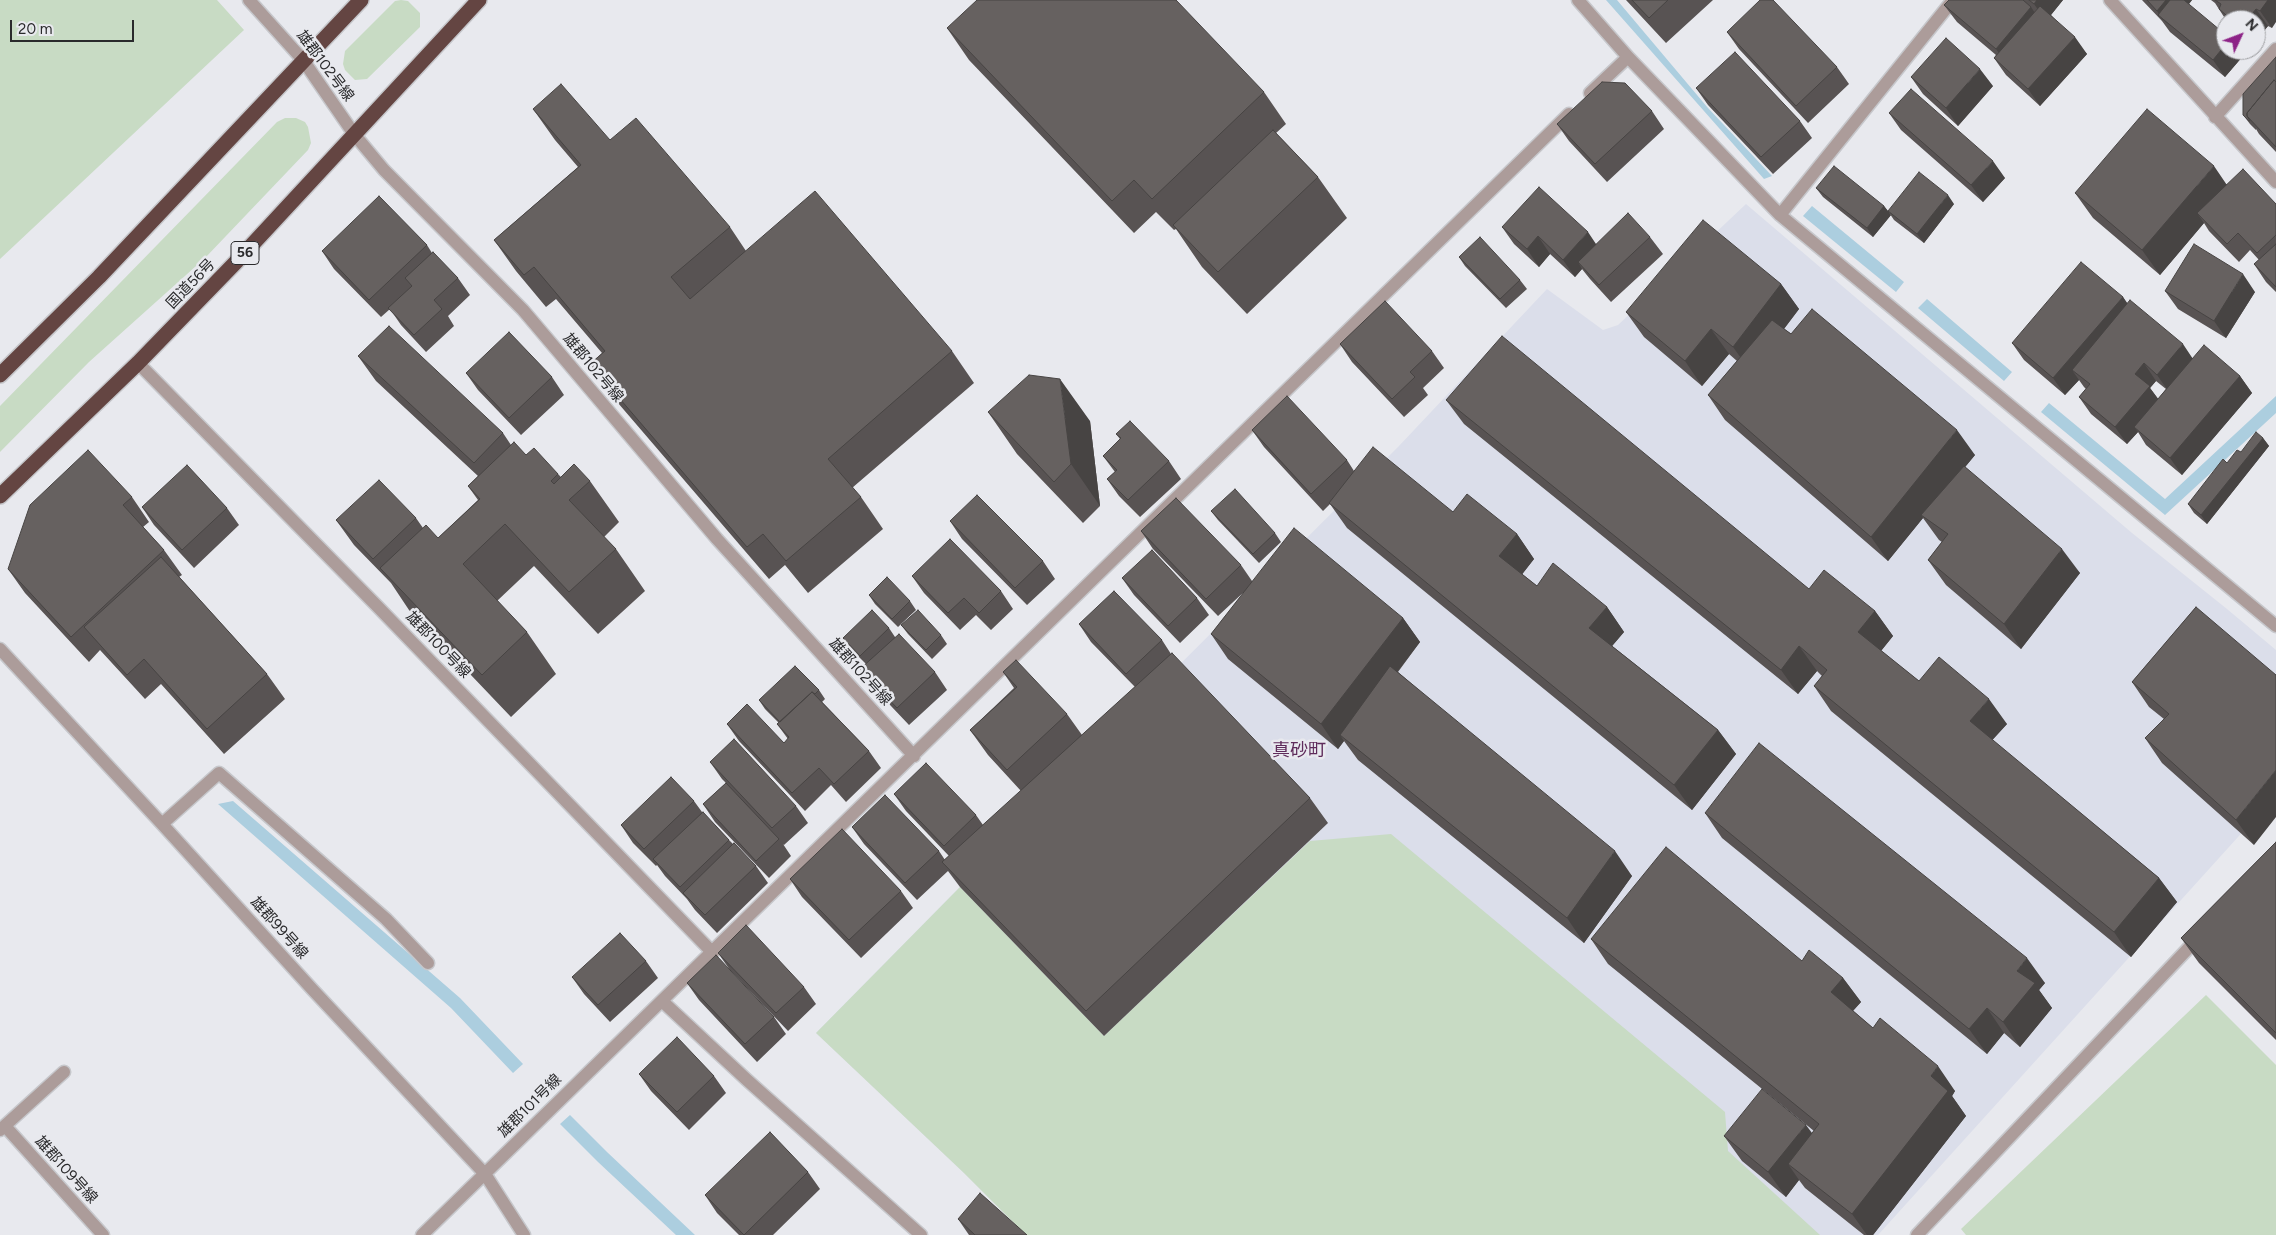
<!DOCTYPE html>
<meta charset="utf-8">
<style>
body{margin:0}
#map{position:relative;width:2276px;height:1235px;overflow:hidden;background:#e8e9ee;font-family:Figtree,sans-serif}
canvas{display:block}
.north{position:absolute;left:2216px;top:10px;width:50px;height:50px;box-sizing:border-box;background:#e8e9ee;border:1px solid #9c9da0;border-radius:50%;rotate:47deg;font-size:14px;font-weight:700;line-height:20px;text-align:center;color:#2a2a2c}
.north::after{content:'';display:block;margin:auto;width:18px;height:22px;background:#8d2387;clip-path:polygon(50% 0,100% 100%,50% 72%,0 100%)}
.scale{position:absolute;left:10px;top:20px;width:124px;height:22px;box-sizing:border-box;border:2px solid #2a2a2c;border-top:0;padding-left:6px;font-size:15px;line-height:18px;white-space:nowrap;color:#2a2a2c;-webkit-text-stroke:4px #e8e9ee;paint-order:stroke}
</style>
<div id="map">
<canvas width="2276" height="1235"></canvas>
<div class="north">N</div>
<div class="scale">20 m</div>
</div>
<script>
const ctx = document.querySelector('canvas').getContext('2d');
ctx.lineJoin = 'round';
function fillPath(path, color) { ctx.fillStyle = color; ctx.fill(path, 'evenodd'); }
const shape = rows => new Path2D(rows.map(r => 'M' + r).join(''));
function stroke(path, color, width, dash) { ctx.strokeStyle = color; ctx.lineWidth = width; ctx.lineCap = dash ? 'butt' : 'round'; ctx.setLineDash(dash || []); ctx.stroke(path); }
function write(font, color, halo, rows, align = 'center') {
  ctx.font = font + ' Figtree,"Noto Sans JP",sans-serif'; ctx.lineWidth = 5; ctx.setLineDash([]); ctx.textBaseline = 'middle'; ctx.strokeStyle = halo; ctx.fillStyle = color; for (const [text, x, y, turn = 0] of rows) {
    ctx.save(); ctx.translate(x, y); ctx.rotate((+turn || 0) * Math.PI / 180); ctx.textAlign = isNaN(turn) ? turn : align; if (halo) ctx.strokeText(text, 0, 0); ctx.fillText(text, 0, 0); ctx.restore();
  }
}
fillPath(shape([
 [1746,204,2132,533,2227,609,2276,650,2276,795,1878,1235,1026,1235,964,1173,816,1033,1138,706,1398,447,1547,289,1603,330,1618,325]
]), '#dbdeea');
fillPath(shape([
 [0,0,217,0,244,30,0,259],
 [401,0,408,1,420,13,420,27,367,79,355,80,345,70,343,64,345,51,395,1],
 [285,118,296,118,305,122,308,127,311,143,308,150,205,258,89,362,0,452,0,406,277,122],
 [1391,834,1725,1112,1728,1151,1820,1235,1026,1235,964,1173,816,1033,960,887,1104,1036,1310,841],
 [2206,995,2276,1065,2276,1235,1966,1235,1961,1229]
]), '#c8dbc4');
fillPath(shape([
 [1606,0,1617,0,1708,108,1772,176,1764,179],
 [1812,206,1904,282,1896,292,1803,216],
 [1927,299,2012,372,2004,381,1918,308],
 [2276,396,2276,413,2165,515,2041,412,2049,403,2165,499],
 [233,801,460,998,523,1064,513,1073,451,1008,218,804],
 [570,1115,607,1152,695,1235,676,1235,598,1162,560,1124]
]), '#accedf');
const minor = shape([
 [249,0,303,60,354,134,384,170,523,310,717,539,914,756],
 [1578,0,1628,57,1780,215,2276,626],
 [2110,0,2276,182],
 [1590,93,1628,57],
 [2215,117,2276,49],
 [1780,215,1953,0],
 [138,363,378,607,713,953],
 [0,649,162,824,312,989,485,1174,524,1235],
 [162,824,219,773,386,919,428,963],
 [662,1001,747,1080,921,1235],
 [5,1126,103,1235],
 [0,1130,64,1072],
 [422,1235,1569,114],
 [1917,1235,2199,937]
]);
const highway = shape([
 [0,375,99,277,361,0],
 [0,496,138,363,237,261,479,0]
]);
stroke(minor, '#c6c7cb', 15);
stroke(highway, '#c6c7cb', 18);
stroke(minor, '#ac9c9a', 12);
stroke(highway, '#644542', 15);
fillPath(shape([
 [1626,0,1713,0,1666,43],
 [1949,0,2063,0,2051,15,2087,54,2040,106,2006,75,1994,58,1996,55,1957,22,1944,5],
 [2142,0,2192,0,2189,4,2226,50,2239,50,2243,56,2225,77,2170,32,2162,21],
 [2211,0,2276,0,2272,28,2268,26,2259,37,2256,36,2256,20,2226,20,2215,3],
 [947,28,1264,92,1286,124,1276,133,1318,177,1347,218,1247,314,1202,267,1176,229,1174,230,1156,212,1134,233,969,60],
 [1727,32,1837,67,1849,84,1808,123,1739,49],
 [2276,57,2276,152,2259,134,2256,129,2256,130,2250,124,2243,115],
 [1911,77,1993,86,1958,126,1923,94],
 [1696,88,1800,121,1812,138,1773,174,1708,105],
 [533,109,610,140,730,227,746,251,952,351,974,383,852,488,861,497,883,529,808,593,785,565,769,579,612,396,590,364,602,353,556,299,546,307,516,271,494,240,578,167,555,140],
 [1652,111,1664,129,1607,182,1569,141,1557,124],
 [1889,113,2005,178,1983,202,1901,130],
 [2227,184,2276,204,2276,292,2266,282,2254,264,2259,260,2250,250,2239,262,2209,231,2204,223,2160,275,2093,218,2075,193],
 [1816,188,1884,206,1891,215,1873,237,1823,197],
 [1954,204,1924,243,1894,220,1888,211],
 [1502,227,1596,244,1650,237,1663,254,1611,302,1590,279,1582,269,1575,277,1550,254,1539,267,1514,244],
 [427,245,432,253,458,278,470,295,448,316,454,326,426,352,401,325,390,309,381,317,334,269,322,251],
 [1459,257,1520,280,1527,289,1506,308,1465,266],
 [1781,284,1799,309,1784,329,1975,455,1965,467,2080,573,2021,649,1946,585,1928,560,1942,542,1939,540,1923,518,1888,561,1725,420,1708,395,1737,361,1729,354,1702,386,1644,337,1626,312],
 [2165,291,2255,292,2226,338,2178,309],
 [2123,297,2127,304,2192,358,2240,376,2252,393,2182,475,2146,445,2138,432,2127,444,2091,414,2079,397,2086,389,2084,387,2079,380,2065,395,2024,360,2012,343],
 [2156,381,2166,389,2158,399,2150,388],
 [1340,344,1432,351,1444,368,1423,388,1428,395,1404,417,1352,362],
 [358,356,503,433,511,445,526,455,558,474,561,477,590,481,619,522,604,537,616,549,645,591,598,634,534,566,497,601,527,632,556,674,511,717,409,610,391,583,354,545,336,520,416,518,423,528,438,538,478,500,468,486,478,476,376,381],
 [466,373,552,377,564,395,521,435,478,390],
 [1446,400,1809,589,1875,611,1893,636,1881,651,1919,681,2007,724,1992,740,2159,878,2177,902,2131,957,1831,711,1814,686,1822,676,1817,671,1798,694,1464,424],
 [988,412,1090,421,1100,506,1083,523,1017,454],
 [1252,430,1347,460,1354,471,1453,512,1517,534,1534,559,1522,574,1537,586,1607,607,1624,632,1612,646,1718,730,1736,754,1692,810,1347,528,1330,504,1323,511,1264,447],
 [1116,434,1169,461,1181,479,1140,517,1119,496,1107,479,1115,472,1103,456,1120,439],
 [2263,438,2269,446,2207,524,2194,513,2188,504,2227,463,2241,452],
 [132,497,149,522,143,527,164,550,182,575,179,577,267,674,285,699,224,754,161,684,145,699,100,650,89,662,25,593,8,569],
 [142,507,227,508,239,525,194,568,154,525],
 [1211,511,1275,533,1281,542,1259,563,1218,520],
 [950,521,1043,561,1055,579,1027,605,962,539],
 [1141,531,1241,565,1252,581,1403,618,1420,642,1398,672,1632,876,1584,943,1358,760,1344,741,1338,749,1228,659,1211,634,1245,591,1218,616,1153,549],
 [912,576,1001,591,1013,609,991,630,976,615,960,630,924,593],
 [1122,578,1197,598,1209,615,1180,643,1134,595],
 [869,595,910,601,916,610,898,627,875,604],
 [2196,607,2254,845,2162,763,2145,738,2164,719,2149,707,2132,682],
 [1079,624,1162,640,1171,654,1310,798,1328,823,1104,1036,960,887,948,871,917,900,864,844,852,827,939,851,945,860,949,856,906,811,894,794,976,815,983,825,1021,791,988,755,970,730,1014,688,1003,672,1067,714,1082,735,1135,687,1091,642],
 [901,625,941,635,947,644,932,659,908,634],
 [889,628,895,637,935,672,947,690,909,725,873,687,860,669,866,664,849,647,843,638],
 [819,690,825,699,822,702,869,751,881,768,846,802,831,785,805,811,739,741,727,724,784,743,788,739,777,724,779,723,765,709,759,700],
 [710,762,796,806,808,823,784,845,783,844,791,856,769,878,715,822,703,804,726,783,722,779],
 [694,801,702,812,729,840,733,844,756,866,768,883,717,933,695,910,687,899,665,876,657,865,656,866,633,843,621,825],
 [1705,813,2045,983,2039,990,2052,1008,2020,1047,2004,1033,1987,1054,1722,838],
 [2276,842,2276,1040,2199,963,2181,938],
 [790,879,901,891,913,908,861,958,802,897],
 [1591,939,1802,961,1843,978,1861,1002,1853,1011,1873,1028,1955,1091,1952,1096,1966,1116,1873,1235,1864,1235,1805,1188,1799,1180,1786,1197,1742,1161,1724,1136,1812,1133,1814,1131,1608,964],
 [718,953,804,987,816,1004,788,1031,730,970],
 [646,961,658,978,610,1022,584,994,572,977],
 [687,983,774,1017,786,1034,757,1062,699,1000],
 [639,1074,714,1076,726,1093,689,1130,651,1091],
 [808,1172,820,1189,773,1235,739,1235,717,1213,705,1195],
 [958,1219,1027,1235,969,1235]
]), '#585353');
fillPath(shape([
 [2037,0,2063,0,2046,21,2034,4],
 [2166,0,2192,0,2171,26,2162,19,2157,11],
 [2268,0,2276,0,2276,22,2272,28,2260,11],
 [2031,7,2043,25,2008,66,1996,49],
 [2256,9,2268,26,2259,37,2256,34,2256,20,2247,20],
 [2075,37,2087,54,2040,106,2028,89],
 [2226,44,2226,50,2239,50,2243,56,2225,77,2213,60],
 [1980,69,1993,86,1958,126,1946,108],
 [1993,161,2005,178,1983,202,1971,185],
 [2214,166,2231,191,2197,213,2204,223,2160,275,2142,250],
 [1948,195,1954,204,1924,243,1917,234],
 [1884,206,1891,215,1873,237,1867,228],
 [1588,232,1600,250,1578,262,1582,269,1575,277,1563,260],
 [1538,236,1550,254,1539,267,1527,249],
 [2243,274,2255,292,2226,338,2214,321],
 [1781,284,1799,309,1751,372,1733,347],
 [2123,297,2135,314,2072,370,2079,380,2065,395,2053,378],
 [1711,329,1729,354,1702,386,1685,361],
 [2183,344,2195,362,2169,392,2157,375],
 [2144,363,2156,381,2150,388,2162,404,2134,427,2138,432,2127,444,2115,427,2135,374],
 [2240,376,2252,393,2182,475,2170,458],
 [1060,379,1090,421,1100,506,1071,464],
 [1957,430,1975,455,1924,517,1921,515,1923,518,1888,561,1871,537],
 [2263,438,2269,446,2207,524,2201,515],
 [1517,534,1534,559,1517,581,1499,556],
 [2062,549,2080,573,2021,649,2004,624],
 [1607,607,1624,632,1607,652,1589,628],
 [1875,611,1893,636,1876,657,1858,632],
 [1403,618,1420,642,1346,739,1340,735,1344,741,1338,749,1321,724],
 [1799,646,1817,671,1798,694,1781,670],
 [1989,699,2007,724,1987,746,1970,721],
 [1718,730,1736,754,1692,810,1674,785],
 [2276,770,2276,817,2254,845,2236,820],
 [1615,851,1632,876,1584,943,1567,918],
 [2159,878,2177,902,2131,957,2114,932],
 [2027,958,2045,983,2039,990,2052,1008,2020,1047,2003,1022,2017,971],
 [1843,978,1861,1002,1848,1016,1831,992],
 [1987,1008,2004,1033,1987,1054,1969,1029],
 [1938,1066,1955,1091,1952,1096,1966,1116,1873,1235,1867,1235,1852,1214,1931,1076],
 [1806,1125,1824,1149,1788,1164,1799,1180,1786,1197,1768,1172]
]), '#474443');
const building = shape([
 [977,0,1176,0,1264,92,1152,199,1134,180,1112,201,947,28,977,0],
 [1632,0,1668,0,1649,18,1632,0],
 [1760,0,1773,0,1837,67,1796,106,1727,32,1760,0],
 [1949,0,2023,0,2031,7,1996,49,1944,5,1949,0],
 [2029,0,2037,0,2034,4,2029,0],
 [2147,0,2166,0,2157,11,2147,0],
 [2170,0,2184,0,2226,35,2226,44,2213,60,2158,15,2170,0],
 [2215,0,2268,0,2260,11,2256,9,2247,20,2242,18,2241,20,2232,20,2219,9,2221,4,2215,0],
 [2040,6,2075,37,2028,89,1994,58,2040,6],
 [1946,38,1980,69,1946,108,1911,77,1946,38],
 [1735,52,1800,121,1761,157,1696,88,1735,52],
 [2276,57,2276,82,2274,80,2247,113,2247,116,2250,121,2249,121,2243,115,2243,94,2276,57],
 [2274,80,2276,82,2276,147,2247,116,2247,113,2274,80],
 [1602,82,1625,83,1652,111,1595,164,1557,124,1602,82],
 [561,84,610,140,636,118,730,227,671,277,690,299,815,191,952,351,828,459,861,497,786,561,763,534,747,547,590,364,605,351,534,267,524,275,494,240,581,165,533,109,561,84],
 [1911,89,1993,161,1971,185,1889,113,1911,89],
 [2147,109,2214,166,2142,250,2075,193,2147,109],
 [1273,130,1318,177,1218,272,1173,225,1273,130],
 [1834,166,1884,206,1867,228,1816,188,1834,166],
 [2243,169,2276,204,2276,235,2257,253,2238,233,2227,244,2197,213,2243,169],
 [1919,172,1948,195,1917,234,1888,211,1919,172],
 [1539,187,1588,232,1563,260,1538,236,1527,249,1502,227,1539,187],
 [379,196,427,245,369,300,322,251,379,196],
 [1628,213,1650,237,1599,285,1578,262,1628,213],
 [1703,220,1781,284,1733,347,1711,329,1685,361,1626,312,1703,220],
 [1480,237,1520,280,1500,299,1459,257,1480,237],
 [2194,244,2243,274,2214,321,2165,291,2194,244],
 [2276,244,2276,287,2254,264,2276,244],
 [433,252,458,278,434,300,442,309,414,335,388,308,412,286,405,278,433,252],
 [2081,262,2123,297,2053,378,2012,343,2081,262],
 [2130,300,2183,344,2157,375,2144,363,2135,374,2150,386,2115,427,2079,397,2090,384,2072,370,2130,300],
 [1385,301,1432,351,1410,372,1415,377,1392,399,1340,344,1385,301],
 [1812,309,1957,430,1871,537,1708,395,1772,320,1791,334,1812,309],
 [389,326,503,433,474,463,358,356,389,326],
 [509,332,552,377,509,418,466,373,509,332],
 [1502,336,1809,589,1824,570,1875,611,1858,632,1919,681,1939,657,1989,699,1970,721,2159,878,2114,932,1814,686,1827,670,1799,646,1781,670,1446,400,1502,336],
 [2204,345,2240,376,2170,458,2134,427,2204,345],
 [1029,375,1060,379,1071,464,1054,482,988,412,1029,375],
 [1287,396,1347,460,1311,494,1252,430,1287,396],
 [1130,421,1169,461,1128,500,1107,479,1117,470,1103,456,1121,438,1116,434,1130,421],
 [2256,432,2263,438,2201,515,2188,504,2223,459,2227,463,2237,450,2241,452,2256,432],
 [514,442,526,455,534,448,558,474,551,481,554,484,574,464,590,481,569,500,616,549,569,592,505,524,463,564,527,632,482,675,380,568,426,525,438,538,480,499,468,486,514,442],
 [1373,447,1453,512,1467,494,1517,534,1499,556,1537,586,1553,563,1607,607,1589,628,1718,730,1674,785,1329,503,1373,447],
 [88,450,132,497,123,505,164,550,71,637,8,569,30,505,88,450],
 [187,465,227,508,182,550,142,507,187,465],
 [1964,466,2062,549,2004,624,1928,560,1948,534,1921,515,1964,466],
 [379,480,416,518,373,559,336,520,379,480],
 [1235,489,1275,533,1253,554,1211,511,1235,489],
 [977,495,1043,561,1015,588,950,521,977,495],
 [1176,498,1241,565,1206,599,1141,531,1176,498],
 [1294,528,1403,618,1321,724,1211,634,1294,528],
 [950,539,1001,591,979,613,964,598,948,613,912,576,950,539],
 [1152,550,1197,598,1168,626,1122,578,1152,550],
 [161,557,267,674,207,729,144,659,127,675,84,627,161,557],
 [887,577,910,601,892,619,869,595,887,577],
 [1114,591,1162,640,1126,674,1079,624,1114,591],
 [2196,607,2276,675,2276,770,2236,820,2145,738,2169,714,2132,682,2196,607],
 [872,610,889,628,860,656,843,638,872,610],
 [918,610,941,635,926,650,901,625,918,610],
 [899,634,935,672,897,708,860,669,899,634],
 [1172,653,1310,798,1086,1011,942,862,1172,653],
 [1016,660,1067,714,1007,770,970,730,1017,687,1003,672,1016,660],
 [795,666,819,690,815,694,812,692,780,722,759,700,795,666],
 [1390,666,1615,851,1567,918,1340,735,1390,666],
 [812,692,869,751,834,784,819,768,792,793,727,724,747,704,784,743,789,737,777,724,812,692],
 [734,739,796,806,772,828,710,762,734,739],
 [1759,743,2027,958,2017,971,2035,983,2003,1022,1987,1008,1969,1029,1705,813,1759,743],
 [926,763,976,815,944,846,894,794,926,763],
 [671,777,694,801,644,849,621,825,671,777],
 [726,783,779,839,756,861,703,804,726,783],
 [885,795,939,851,905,883,852,827,885,795],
 [703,812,729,840,680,887,653,859,703,812],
 [842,829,901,891,849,940,790,879,842,829],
 [2276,842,2276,1033,2181,938,2276,842],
 [734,843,756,866,705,915,683,893,734,843],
 [1666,847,1802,961,1809,950,1843,978,1831,992,1873,1028,1880,1018,1938,1066,1931,1076,1948,1091,1852,1214,1788,1164,1819,1124,1591,939,1666,847],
 [746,925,804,987,776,1013,718,953,746,925],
 [620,933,646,961,598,1005,572,977,620,933],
 [716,955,774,1017,745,1044,687,983,716,955],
 [677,1037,714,1076,677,1112,639,1074,677,1037],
 [1762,1089,1806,1125,1768,1172,1724,1136,1762,1089],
 [770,1132,808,1172,744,1235,705,1195,770,1132],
 [980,1193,1027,1235,975,1235,958,1219,980,1193]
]);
fillPath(building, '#666160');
stroke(building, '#474443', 1);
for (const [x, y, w] of [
 [245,253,28]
]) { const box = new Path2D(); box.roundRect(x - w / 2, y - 11.5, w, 23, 4); ctx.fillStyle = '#e8e9ee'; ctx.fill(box); stroke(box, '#2a2a2c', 1); }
write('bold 14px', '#2a2a2c', null, [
 ["56",245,253]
]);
write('15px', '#2a2a2c', '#e8e9ee', [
 ["雄郡102号線",325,66,53],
 ["国道56号",191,284,-46],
 ["雄郡102号線",593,368,50],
 ["雄郡100号線",438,645,46],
 ["雄郡102号線",860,672,48],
 ["雄郡99号線",279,928,48],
 ["雄郡101号線",530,1106,-45],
 ["雄郡109号線",66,1170,48]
]);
write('18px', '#5f2c5b', '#e8e9ee', [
 ["真砂町",1299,751]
]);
</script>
